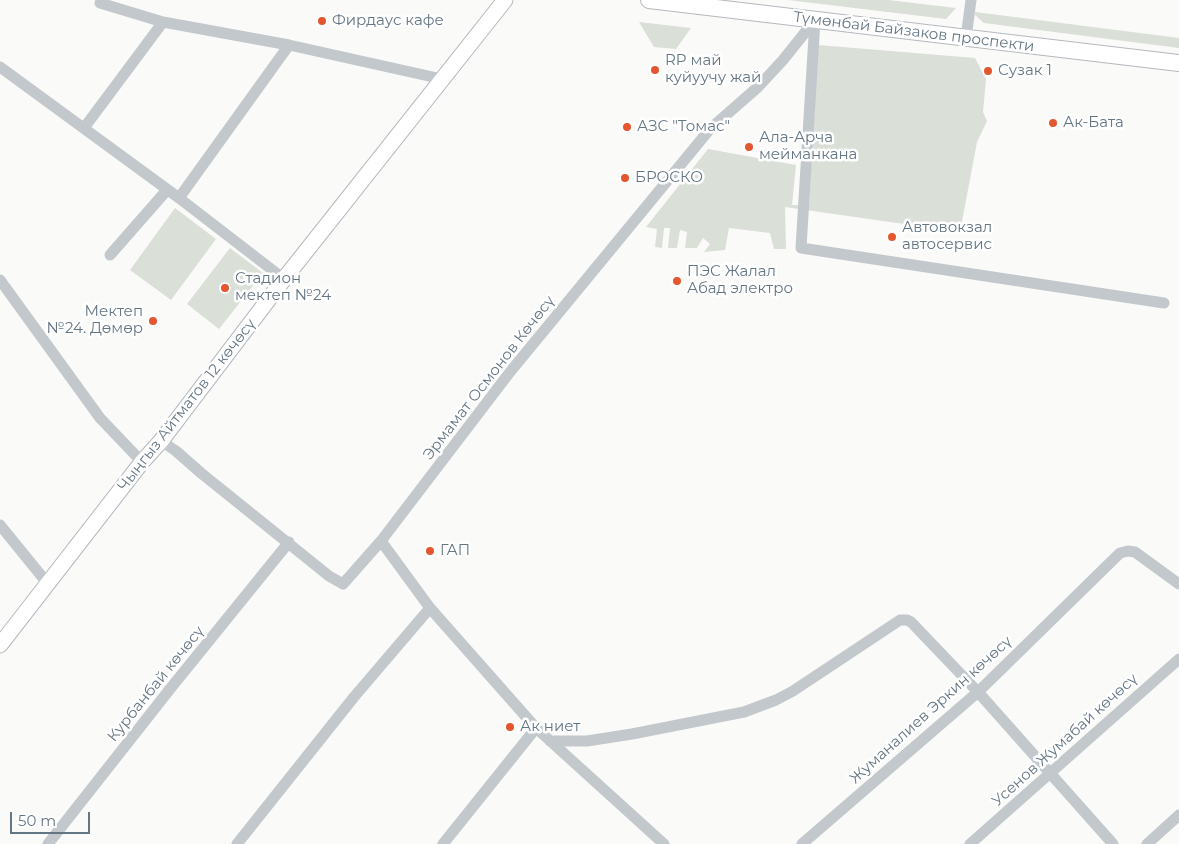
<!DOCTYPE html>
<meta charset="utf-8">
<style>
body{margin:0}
#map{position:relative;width:1179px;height:844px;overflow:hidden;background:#fafaf8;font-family:Montserrat,sans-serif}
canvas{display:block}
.scale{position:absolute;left:10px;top:812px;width:80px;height:22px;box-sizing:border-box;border:2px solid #657683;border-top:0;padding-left:6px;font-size:15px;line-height:18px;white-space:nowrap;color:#657683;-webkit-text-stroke:4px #fff;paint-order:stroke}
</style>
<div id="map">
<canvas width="1179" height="844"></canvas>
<div class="scale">50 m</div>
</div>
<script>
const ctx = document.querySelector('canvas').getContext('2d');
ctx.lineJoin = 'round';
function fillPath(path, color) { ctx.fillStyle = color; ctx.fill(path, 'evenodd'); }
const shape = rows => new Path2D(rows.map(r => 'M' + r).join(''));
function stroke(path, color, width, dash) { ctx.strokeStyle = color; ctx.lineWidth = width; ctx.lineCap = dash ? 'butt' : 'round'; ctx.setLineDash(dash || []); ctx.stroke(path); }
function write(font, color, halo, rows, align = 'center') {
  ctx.font = font + ' Montserrat,sans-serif'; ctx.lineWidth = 5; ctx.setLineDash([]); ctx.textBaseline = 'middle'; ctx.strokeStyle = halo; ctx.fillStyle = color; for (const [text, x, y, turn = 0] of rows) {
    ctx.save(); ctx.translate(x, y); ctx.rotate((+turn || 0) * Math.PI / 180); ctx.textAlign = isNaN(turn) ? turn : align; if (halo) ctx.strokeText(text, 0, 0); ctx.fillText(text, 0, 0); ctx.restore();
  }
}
fillPath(shape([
 [788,0,888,0,956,8,946,19],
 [975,12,1179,38,1179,48,984,23,975,15],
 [639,22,691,28,676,49,654,47],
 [818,45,975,58,986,79,983,112,987,121,977,142,960,232,785,207,786,249,774,249,770,233,729,228,725,250,704,252,710,244,703,238,697,248,685,248,687,232,680,230,677,248,668,248,670,228,664,228,662,248,655,247,657,229,646,227,708,149,796,165,792,205,809,205],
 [175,208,216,239,171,300,130,270],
 [230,248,263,273,219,329,187,304]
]), '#dadfd7');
const major = shape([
 [0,645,142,462,161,441,284,279,505,0]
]);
const highway = shape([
 [649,0,1179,63]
]);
stroke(major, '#b5babe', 17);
stroke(highway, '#b4b9bd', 18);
stroke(shape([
 [100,3,163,22,289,45,442,79],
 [815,20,801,248,1164,303],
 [966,38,971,0],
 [0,67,179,198,284,279],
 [84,128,163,22],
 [179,198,289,45],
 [110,255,167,190],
 [0,280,100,418,142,462],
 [161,441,176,451,201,473,329,576,343,584,381,541,510,372,710,129,758,87,783,60,815,20],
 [0,525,48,584],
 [381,541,430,608,536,728,664,844],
 [550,741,587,741,632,734,744,712,776,700,793,691,900,620,907,620,911,622,978,692,1113,844],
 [48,844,170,689,289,542],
 [237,844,354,697,430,608],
 [443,844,536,728],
 [802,844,978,692,1120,553,1128,551,1135,552,1179,584],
 [970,844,1179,659],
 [1147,844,1179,815]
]), '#c3c8cc', 11);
stroke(major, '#fff', 15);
stroke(highway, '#fff', 16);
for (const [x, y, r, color] of [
 [322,21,5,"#e4572e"],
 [655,70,5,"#e4572e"],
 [988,71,5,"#e4572e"],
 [1053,123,5,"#e4572e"],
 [627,127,5,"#e4572e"],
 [749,147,5,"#e4572e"],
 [625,178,5,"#e4572e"],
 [892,237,5,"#e4572e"],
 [677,281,5,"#e4572e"],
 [225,288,5,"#e4572e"],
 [153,321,5,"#e4572e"],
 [430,551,5,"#e4572e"],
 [510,727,5,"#e4572e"]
]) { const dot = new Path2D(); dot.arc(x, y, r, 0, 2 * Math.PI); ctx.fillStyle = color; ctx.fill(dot); stroke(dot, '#fff', 2); }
write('15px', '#657683', '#fff', [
 ["Фирдаус кафе",332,21],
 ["RP май",665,61],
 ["куйуучу жай",665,78],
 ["Сузак 1",998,71],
 ["Ак-Бата",1063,123],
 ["АЗС \"Томас\"",637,127],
 ["Ала-Арча",759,138],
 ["мейманкана",759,155],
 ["БРОСКО",635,178],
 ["Автовокзал",902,228],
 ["автосервис",902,245],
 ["ПЭС Жалал",687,272],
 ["Абад электро",687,289],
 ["Стадион",235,279],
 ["мектеп №24",235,296],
 ["Мектеп",143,312,"right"],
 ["№24. Дөмөр",143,329,"right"],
 ["ГАП",440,551],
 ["Ак ниет",520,727]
], 'left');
write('15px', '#657683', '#fff', [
 ["Түмөнбай Байзаков проспекти",914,32,7],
 ["Эрмамат Осмонов Көчөсү",489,378,-52],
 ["Чыңгыз Айтматов 12 көчөсү",187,405,-52],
 ["Курбанбай көчөсү",156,684,-51],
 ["Жуманалиев Эркин көчөсү",931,710,-42],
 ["Усенов Жумабай көчөсү",1065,740,-42]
]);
</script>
